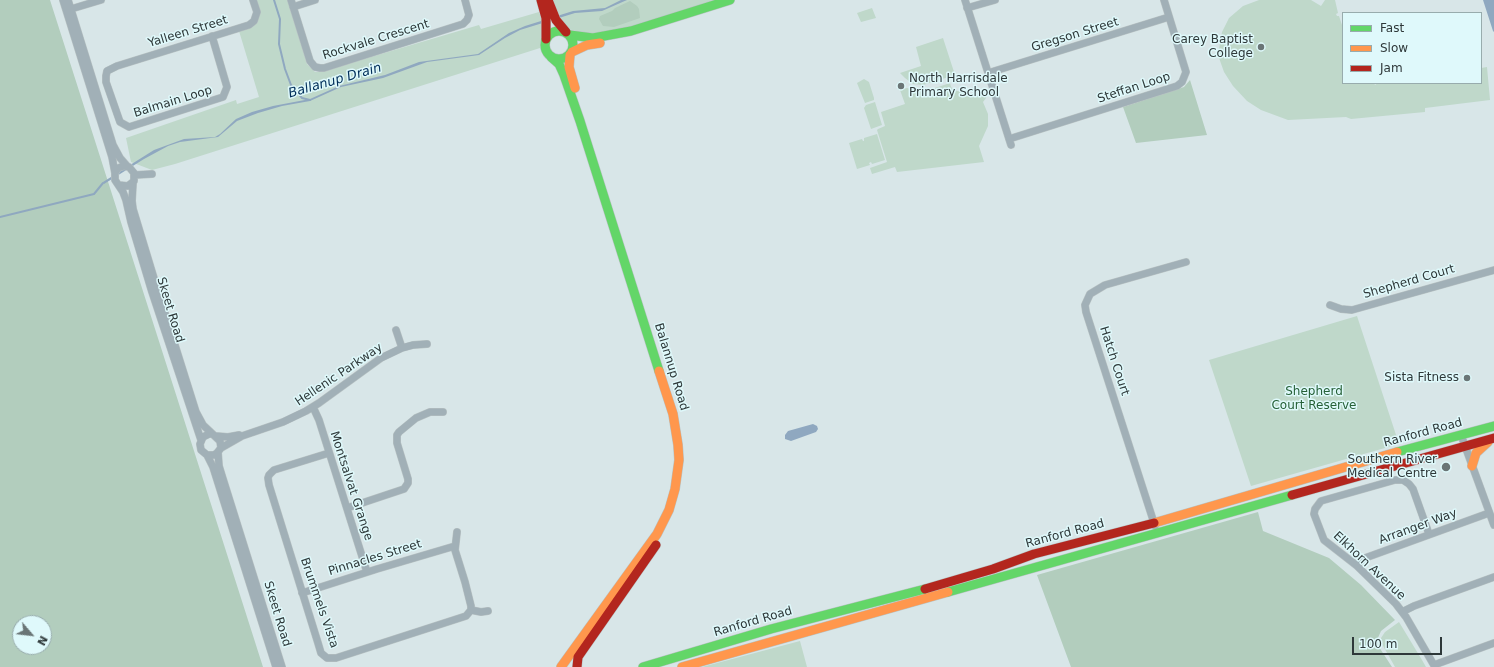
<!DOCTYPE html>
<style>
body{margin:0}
#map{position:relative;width:1494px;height:667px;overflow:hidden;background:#d8e6e8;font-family:"DejaVu Sans",sans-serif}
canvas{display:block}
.legend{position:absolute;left:1342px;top:12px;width:140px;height:72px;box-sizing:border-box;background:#dff9fb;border:1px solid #98acad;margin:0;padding:5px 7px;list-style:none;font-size:12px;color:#2e3839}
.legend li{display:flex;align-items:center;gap:8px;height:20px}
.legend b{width:20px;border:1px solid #98acad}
.north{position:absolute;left:12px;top:615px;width:40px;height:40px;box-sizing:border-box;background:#dff9fb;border:1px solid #98acad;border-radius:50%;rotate:118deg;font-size:11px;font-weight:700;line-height:16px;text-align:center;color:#2e3839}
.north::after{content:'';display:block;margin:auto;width:14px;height:18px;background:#6a7576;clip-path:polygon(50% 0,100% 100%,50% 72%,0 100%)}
.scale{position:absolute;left:1352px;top:637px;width:90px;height:18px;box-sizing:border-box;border:2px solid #2e3839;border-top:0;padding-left:5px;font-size:12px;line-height:14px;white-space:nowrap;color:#2e3839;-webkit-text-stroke:3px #dff9fb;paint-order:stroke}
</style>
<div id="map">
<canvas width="1494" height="667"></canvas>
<ul class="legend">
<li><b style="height:5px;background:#63d668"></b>Fast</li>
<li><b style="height:5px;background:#ff974d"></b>Slow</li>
<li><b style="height:5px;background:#b3261e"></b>Jam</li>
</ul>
<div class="north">N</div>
<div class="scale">100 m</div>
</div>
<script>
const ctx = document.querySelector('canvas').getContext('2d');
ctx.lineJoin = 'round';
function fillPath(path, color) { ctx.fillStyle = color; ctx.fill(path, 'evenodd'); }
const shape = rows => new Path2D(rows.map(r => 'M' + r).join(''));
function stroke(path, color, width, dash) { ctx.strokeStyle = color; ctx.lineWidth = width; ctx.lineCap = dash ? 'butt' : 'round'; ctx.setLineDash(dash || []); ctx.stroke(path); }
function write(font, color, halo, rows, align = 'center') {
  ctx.font = font + ' "DejaVu Sans",sans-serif'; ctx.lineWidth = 3; ctx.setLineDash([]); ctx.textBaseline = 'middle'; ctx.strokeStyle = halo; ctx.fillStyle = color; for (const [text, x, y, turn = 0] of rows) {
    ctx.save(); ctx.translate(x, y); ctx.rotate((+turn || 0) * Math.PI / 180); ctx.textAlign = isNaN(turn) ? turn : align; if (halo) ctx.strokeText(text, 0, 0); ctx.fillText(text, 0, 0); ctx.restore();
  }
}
fillPath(shape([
 [256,0,288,0,307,64,315,72,320,72,479,25,481,29,539,12,543,23,543,30,540,48,175,164,152,170,131,162,126,138,236,100,237,104,259,97,239,31,249,28,257,23,260,12],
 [551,0,719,0,624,29,597,35,567,29],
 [1259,0,1311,0,1321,6,1325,0,1335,0,1338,13,1336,14,1337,16,1339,16,1343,28,1343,83,1374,83,1375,85,1378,83,1481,83,1481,68,1487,67,1490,100,1425,108,1425,112,1351,119,1346,117,1288,120,1261,110,1247,101,1233,86,1224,72,1218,55,1222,32,1229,18,1243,6],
 [872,8,876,18,861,22,857,13],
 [943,38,955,75,923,85,913,84,905,78,900,73,921,66,916,47],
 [864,79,869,82,874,98,874,100,865,103,857,83],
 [950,83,951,87,954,90,976,96,985,94,986,98,983,102,988,114,988,126,979,146,984,162,897,172,895,167,872,174,870,168,887,162,877,130,878,129,885,126,881,112,905,104,900,90,907,88,916,91,926,91],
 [875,102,882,125,871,129,864,108,866,105],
 [877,134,885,160,872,164,871,162,869,163,870,165,857,169,849,143,862,139,863,141,864,141,864,138],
 [1357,316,1399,444,1251,486,1209,360],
 [1399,622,1422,660,1426,667,1395,667,1382,644,1381,638,1385,632],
 [800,641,807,667,702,667]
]), '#bfd8ca');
fillPath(shape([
 [0,0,50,0,263,667,0,667],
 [20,623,44,623,44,647,20,647],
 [630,1,637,6,639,9,640,18,614,27,603,26,599,19,600,16,612,11,615,8],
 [1190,80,1207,135,1136,143,1123,107,1184,87],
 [1258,512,1263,531,1329,558,1361,585,1395,620,1381,631,1377,640,1379,647,1392,667,1071,667,1037,575]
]), '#b2cdbd');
fillPath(shape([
 [621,0,627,0,602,11,575,13,520,30,505,38,479,55,427,62,383,78,341,87,310,101,282,106,258,113,237,121,218,137,180,142,168,146,144,159,104,184,103,182,154,150,184,139,215,137,220,134,236,119,252,112,273,106,310,99,339,86,385,75,419,62,478,54,509,33,525,26,573,11,605,8],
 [1483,0,1494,0,1494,32,1493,31],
 [813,424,817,426,818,429,816,432,791,441,785,439,785,435,788,431]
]), '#8fa8c0');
stroke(shape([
 [274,0,280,19,279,44,285,69,291,85,302,98,310,100],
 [0,217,94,194,103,183]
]), '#8fa8c0', 2);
const street = shape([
 [63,0,112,157,115,173],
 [68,0,113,145,120,158,127,166],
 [291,0,310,61,315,67,320,68,324,68,463,24,467,20,469,15,465,0],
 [965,0,1011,145],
 [293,7,315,0],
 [967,8,995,0],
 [71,9,101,0],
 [212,36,227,87,223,97,129,127,120,122,106,82,106,76,107,71,117,66,249,25,254,21,257,12,253,0],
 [988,73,1169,17],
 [1009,139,1177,86,1182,82,1186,72,1164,0],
 [135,175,152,174],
 [133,183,132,201,133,209,156,285,196,412,203,425,220,441,221,448,217,453,214,455,207,455,201,450,200,444,203,437,209,434,212,434],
 [119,185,128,186,134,181,134,173,129,167,124,166,118,168,115,173,115,180,123,192,126,200,131,222,152,292,201,440],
 [1330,305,1341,309,1352,310,1494,270],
 [396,330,402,348],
 [313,407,319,420,367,572],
 [1461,435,1494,525],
 [216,436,228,437,239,435],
 [221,448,242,436,283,422,306,411,319,403,381,358,402,348,413,345,427,344],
 [218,452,219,466,223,479,282,667],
 [329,453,274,470,269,475,268,478,269,485,318,643,321,653,327,658,336,658,466,616,471,610,471,606,465,582,455,550,457,532],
 [207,455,213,467,276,667],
 [347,508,404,489,408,483,408,479,397,443,397,435,399,432,416,418,430,412,443,412],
 [1155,526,1086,312,1085,305,1090,294,1105,285,1186,262],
 [1429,534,1413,489,1409,484,1403,480,1395,480,1321,501,1315,509,1314,514,1324,540,1356,565,1396,604,1406,617,1435,667],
 [1356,565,1365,558,1489,513],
 [302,593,377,569,455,546],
 [471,610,481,612,488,611],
 [1402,612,1414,606,1494,577],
 [1434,665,1494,643]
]);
const fast = shape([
 '545 45a14 14 0 1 1 28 0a14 14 0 1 1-28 0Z',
 [570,35,593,38,631,31,730,0],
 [551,57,559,64,564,75,580,121,659,371],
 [1397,452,1494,426],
 [948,592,1292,495],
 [643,667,771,629,925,589]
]);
const slow = shape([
 [572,52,587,45,600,43],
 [570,55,569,67,575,88],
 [1472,466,1476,453,1488,442],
 [1154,523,1397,452],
 [561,667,657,534,669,510,675,489,679,460,678,445,673,414,659,371],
 [682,667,948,592]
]);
const jam = shape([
 [541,0,546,18,546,39],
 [548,0,556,20,566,32],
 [1292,495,1494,438],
 [925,589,993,569,1034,554,1154,523],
 [577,667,578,657,656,545]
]);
stroke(street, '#b8c2c3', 8);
stroke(fast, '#b8c2c3', 10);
stroke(slow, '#b8c2c3', 10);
stroke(jam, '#b8c2c3', 10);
stroke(street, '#a1b0b7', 7);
stroke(fast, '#63d668', 9);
stroke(slow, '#ff974d', 9);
stroke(jam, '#b3261e', 9);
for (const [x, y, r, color] of [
 [1261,47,4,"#6a7576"],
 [901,86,4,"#6a7576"],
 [1467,378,4,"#6a7576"],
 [1446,467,5,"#6a7576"]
]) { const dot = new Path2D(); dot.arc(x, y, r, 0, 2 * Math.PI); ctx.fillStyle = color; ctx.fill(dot); stroke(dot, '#dff9fb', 1.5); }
write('12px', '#2e3839', '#dff9fb', [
 ["Yalleen Street",188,32,-17],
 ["Gregson Street",1075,35,-17],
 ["Rockvale Crescent",376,40,-17],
 ["Steffan Loop",1134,88,-18],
 ["Balmain Loop",173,102,-17],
 ["Shepherd Court",1409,282,-16],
 ["Skeet Road",170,310,73],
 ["Hatch Court",1114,361,72],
 ["Balannup Road",671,367,73],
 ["Hellenic Parkway",339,375,-34],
 ["Ranford Road",1423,433,-15],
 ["Montsalvat Grange",351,486,72],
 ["Arranger Way",1418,527,-20],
 ["Ranford Road",1065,534,-15],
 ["Pinnacles Street",375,558,-17],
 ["Elkhorn Avenue",1369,566,43],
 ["Brummels Vista",319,603,71],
 ["Skeet Road",277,614,73],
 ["Ranford Road",753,622,-16]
]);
write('12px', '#2e3839', '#dff9fb', [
 ["Carey Baptist",1253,40],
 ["College",1253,54],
 ["North Harrisdale",909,79,"left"],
 ["Primary School",909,93,"left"],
 ["Sista Fitness",1459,378],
 ["Southern River",1437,460],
 ["Medical Centre",1437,474]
], 'right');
write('12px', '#266037', '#dff9fb', [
 ["Shepherd",1314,392],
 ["Court Reserve",1314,406]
]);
write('italic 13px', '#002e59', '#dff9fb', [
 ["Ballanup Drain",335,81,-16]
]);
</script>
